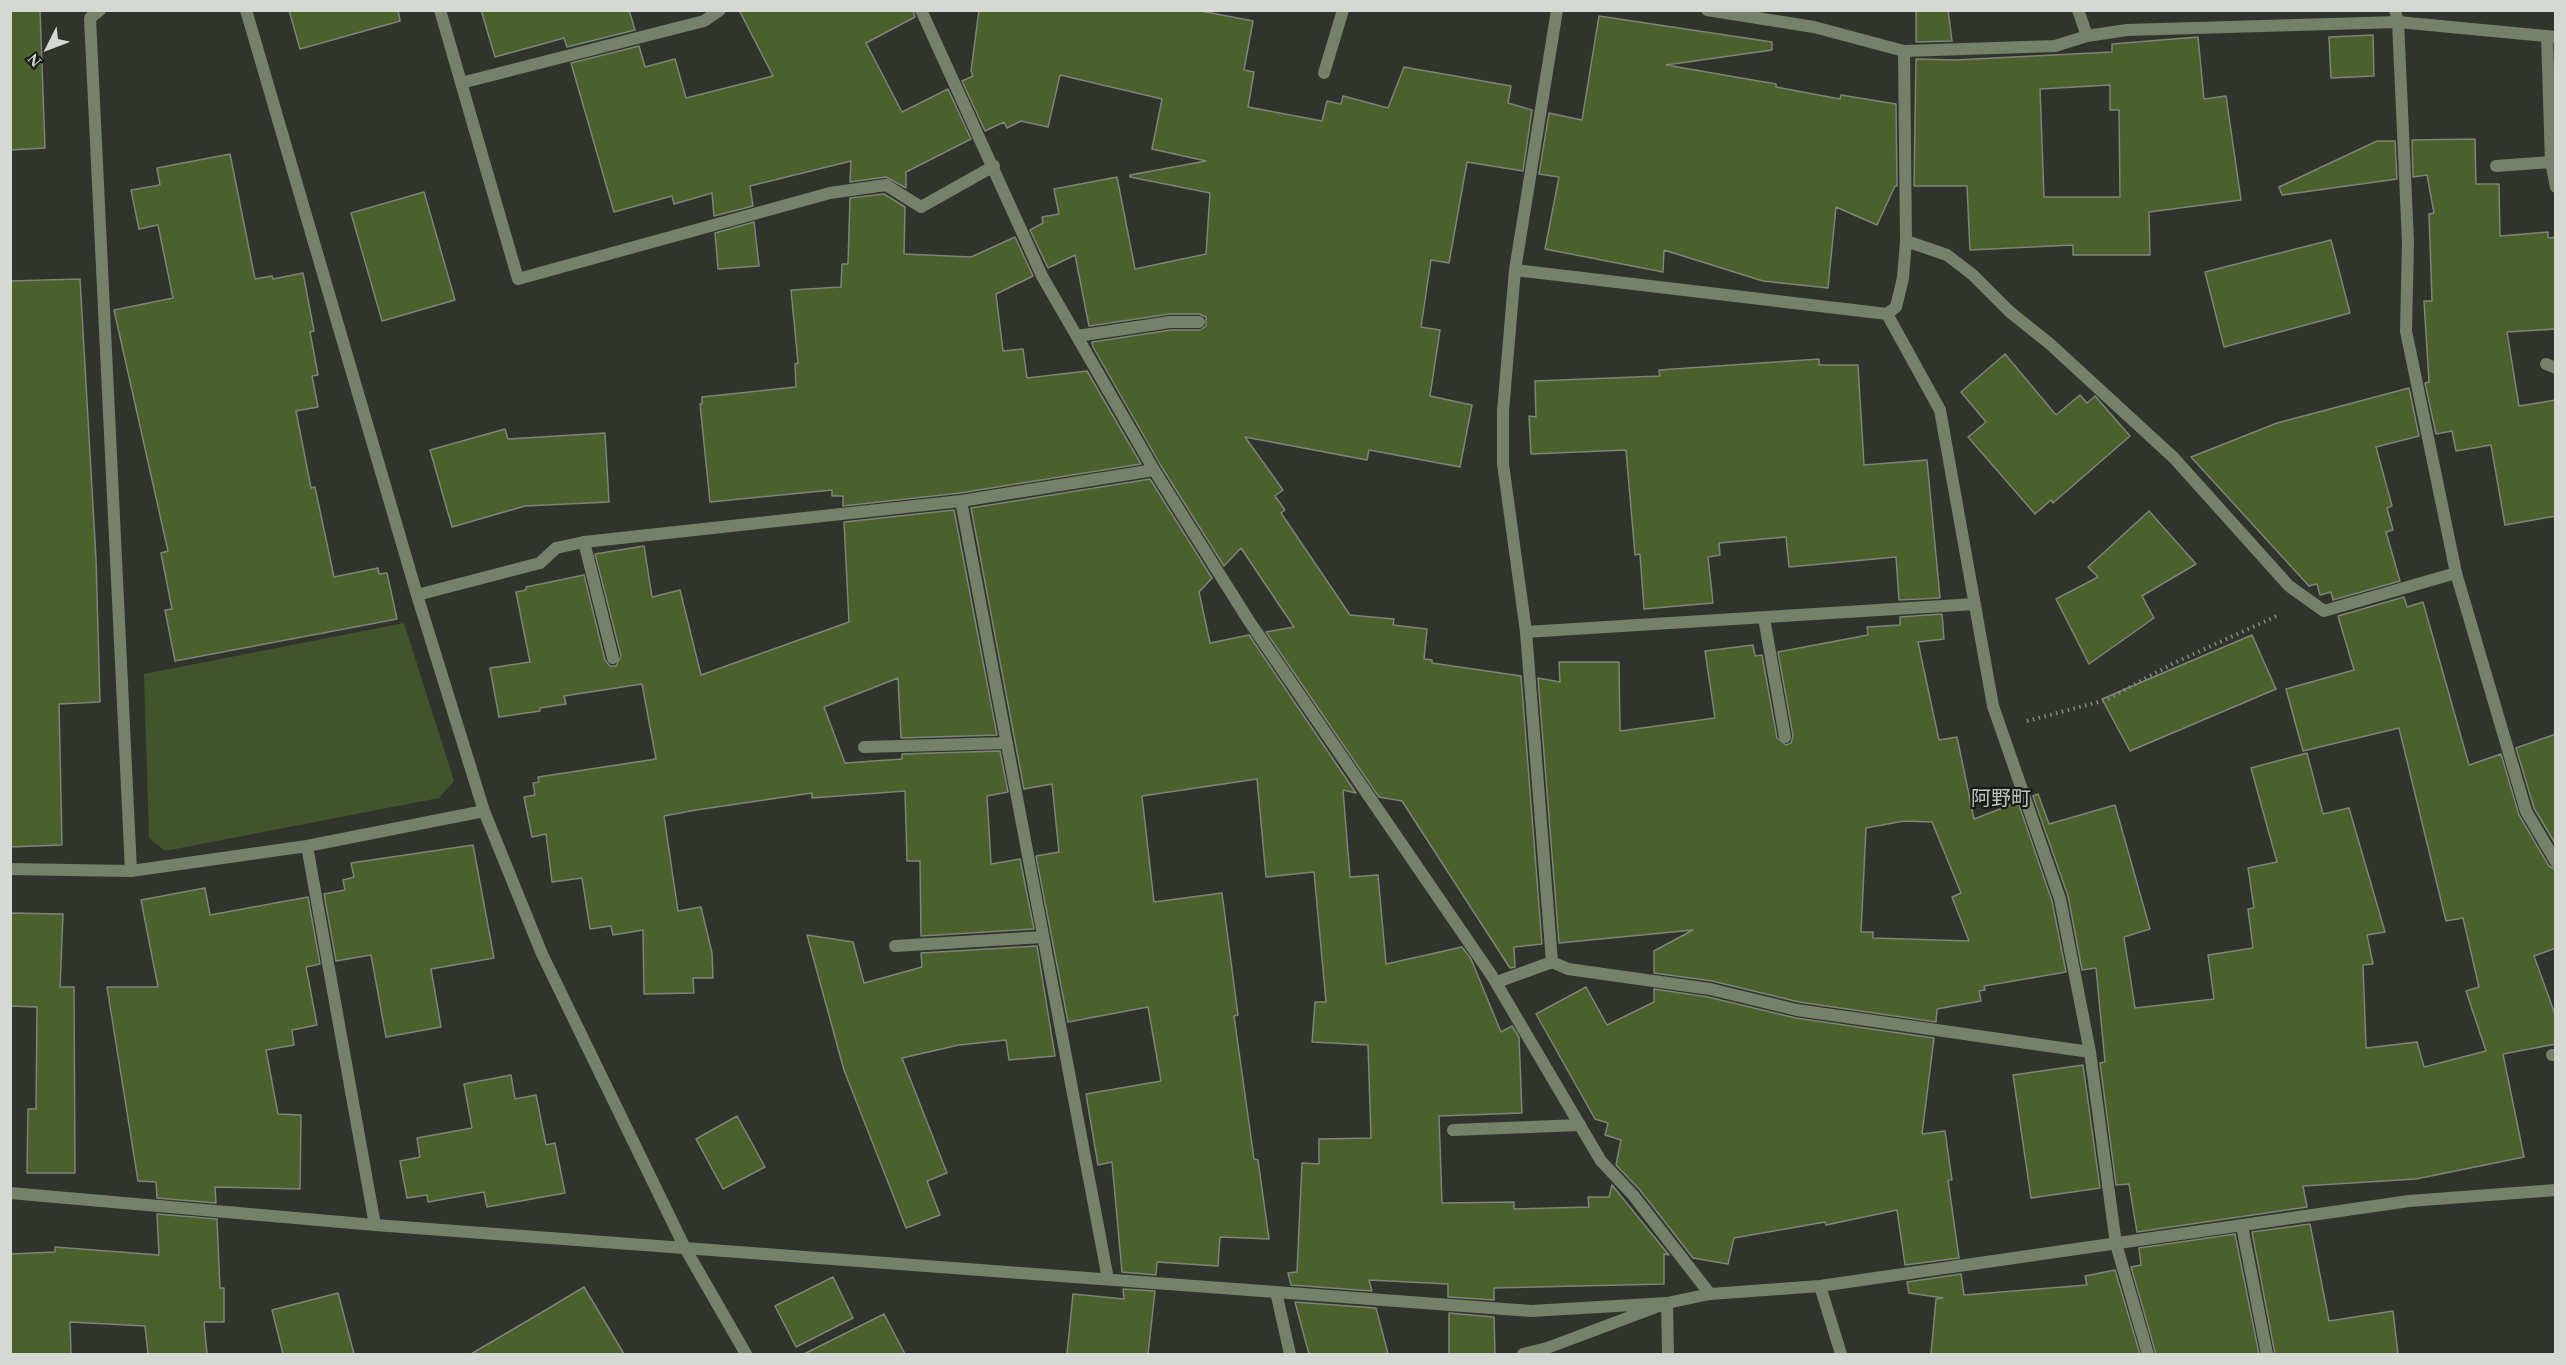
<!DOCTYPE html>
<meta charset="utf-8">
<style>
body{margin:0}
#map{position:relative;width:2566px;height:1365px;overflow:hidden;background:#30342c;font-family:Georgia,serif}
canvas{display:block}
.frame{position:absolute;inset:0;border:12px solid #d6d8d3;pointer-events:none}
.north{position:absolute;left:18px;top:18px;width:60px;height:60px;-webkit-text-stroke:4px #191b18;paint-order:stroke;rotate:228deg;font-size:16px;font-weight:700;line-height:24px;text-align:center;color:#d6d8d3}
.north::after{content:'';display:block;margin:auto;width:21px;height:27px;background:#d6d8d3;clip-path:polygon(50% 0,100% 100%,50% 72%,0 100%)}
</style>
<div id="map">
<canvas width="2566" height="1365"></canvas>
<div class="frame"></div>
<div class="north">N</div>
</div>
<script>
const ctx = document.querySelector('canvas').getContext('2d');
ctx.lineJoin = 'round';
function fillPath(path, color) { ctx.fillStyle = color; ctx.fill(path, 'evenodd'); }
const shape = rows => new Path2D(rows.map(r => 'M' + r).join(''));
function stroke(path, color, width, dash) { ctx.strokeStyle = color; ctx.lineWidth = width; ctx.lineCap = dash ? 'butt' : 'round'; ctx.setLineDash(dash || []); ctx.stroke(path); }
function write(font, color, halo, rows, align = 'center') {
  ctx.font = font + ' Georgia,"Noto Sans JP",serif'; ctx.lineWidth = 4.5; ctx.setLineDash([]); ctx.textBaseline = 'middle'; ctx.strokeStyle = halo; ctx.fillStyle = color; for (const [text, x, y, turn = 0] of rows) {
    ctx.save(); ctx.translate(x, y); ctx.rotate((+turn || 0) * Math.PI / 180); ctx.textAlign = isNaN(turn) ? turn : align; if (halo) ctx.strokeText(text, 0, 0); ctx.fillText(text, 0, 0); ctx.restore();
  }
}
fillPath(shape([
 [404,623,454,781,439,798,165,851,149,838,144,674]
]), '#42542c');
const building = shape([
 [10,10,40,10,45,148,10,150,10,10],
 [289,10,398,10,400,21,300,49,289,10],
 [481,10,629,10,635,30,567,47,564,38,495,57,481,10],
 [739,10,913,10,915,17,866,43,902,112,948,89,971,139,906,172,906,188,886,177,850,182,851,161,750,186,753,206,714,216,712,193,674,204,672,196,614,212,571,63,639,46,645,67,675,59,686,98,773,76,739,10],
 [979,10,1196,10,1253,21,1244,70,1254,72,1248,107,1322,121,1327,101,1341,104,1343,96,1388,108,1404,67,1511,86,1508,103,1532,110,1523,171,1467,162,1449,263,1431,260,1421,327,1440,330,1430,396,1472,405,1460,467,1369,450,1367,460,1245,437,1283,490,1275,496,1285,510,1281,513,1350,615,1394,619,1393,625,1427,629,1424,659,1432,660,1432,663,1521,676,1542,944,1514,947,1515,967,1510,968,1402,801,1379,797,1266,632,1294,627,1241,548,1224,566,1161,466,1093,347,1092,342,1171,330,1200,330,1206,326,1206,317,1199,314,1170,314,1089,326,1075,255,1048,268,1030,230,1043,223,1042,217,1059,214,1054,189,1117,177,1135,269,1206,254,1210,193,1130,177,1130,175,1206,161,1152,149,1162,99,1060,75,1048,127,1021,121,1007,128,1004,122,985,131,962,81,973,76,971,71,979,10],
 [1916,10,1948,10,1952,41,1916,42,1916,10],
 [1599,16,1772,42,1772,50,1666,65,1776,84,1776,87,1840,99,1841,95,1896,104,1897,186,1895,186,1877,225,1836,207,1828,288,1763,281,1664,250,1663,272,1545,249,1559,177,1539,174,1549,113,1582,120,1599,16],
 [2373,35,2374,76,2331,78,2329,37,2373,35],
 [2198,37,2204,99,2226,96,2241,200,2149,212,2150,255,2073,255,2073,245,1970,250,1967,186,1914,186,1916,59,1955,60,2112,52,2112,44,2198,37],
 [2110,85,2110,110,2119,110,2120,197,2044,197,2040,89,2110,85],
 [2475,139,2476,184,2499,184,2500,236,2548,232,2548,238,2556,237,2556,329,2507,332,2519,406,2556,400,2556,516,2505,525,2491,445,2456,451,2452,431,2436,434,2425,383,2429,382,2424,301,2432,301,2429,214,2434,213,2427,175,2413,177,2412,140,2475,139],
 [2377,141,2395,141,2397,179,2282,195,2279,187,2377,141],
 [230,154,255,279,272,276,273,279,303,273,314,331,310,332,318,375,312,376,318,407,296,411,311,488,315,487,334,577,378,568,379,574,387,573,397,619,175,661,165,610,172,609,161,553,168,551,114,310,173,298,158,225,139,229,131,190,160,185,157,168,230,154],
 [424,192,455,300,382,321,351,213,424,192],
 [884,194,905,207,904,254,971,257,1015,237,1033,276,996,294,1003,351,1023,349,1027,378,1087,371,1141,464,960,493,843,506,843,496,832,496,832,490,710,502,700,404,702,404,702,397,796,387,795,364,798,363,791,290,841,287,842,264,848,264,850,198,884,194],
 [754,222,759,266,718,269,715,233,754,222],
 [2331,240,2350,313,2224,347,2205,272,2331,240],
 [80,279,96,559,100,702,59,704,62,845,10,847,10,281,80,279],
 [2005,354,2056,415,2080,395,2087,403,2095,396,2130,436,2053,503,2051,500,2035,514,1968,437,1986,422,1961,392,2005,354],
 [1819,359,1819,365,1858,365,1864,465,1927,460,1940,598,1899,600,1896,557,1789,567,1786,537,1719,543,1720,555,1708,557,1713,603,1644,609,1640,554,1635,555,1626,450,1531,454,1529,416,1536,417,1535,381,1660,376,1659,370,1819,359],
 [2409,388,2419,436,2376,447,2392,506,2387,508,2393,530,2386,532,2400,581,2333,600,2331,592,2320,595,2317,584,2309,586,2191,457,2277,423,2409,388],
 [505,429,508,439,605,433,609,502,525,506,452,527,430,450,505,429],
 [1150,479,1212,578,1199,592,1210,643,1249,635,1356,793,1343,790,1350,877,1378,875,1386,964,1462,947,1471,959,1501,1032,1512,1026,1519,1037,1522,1113,1439,1116,1442,1203,1514,1202,1514,1209,1589,1207,1588,1197,1609,1197,1612,1185,1669,1255,1664,1254,1664,1284,1494,1288,1494,1300,1448,1297,1448,1284,1369,1280,1372,1291,1291,1285,1288,1273,1297,1272,1302,1163,1319,1164,1319,1139,1371,1138,1368,1045,1312,1042,1315,1002,1326,1002,1314,872,1266,877,1257,779,1142,796,1154,902,1222,893,1238,1015,1234,1016,1254,1159,1258,1160,1269,1239,1220,1237,1218,1266,1157,1262,1156,1275,1122,1272,1112,1162,1098,1165,1086,1094,1161,1081,1148,1007,1068,1022,1036,856,1059,852,1052,784,1024,789,971,508,1150,479],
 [954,510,997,735,901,738,898,678,824,707,845,763,902,759,902,754,1000,751,1008,792,987,796,991,864,1020,859,1034,929,921,936,920,861,907,861,905,791,812,798,812,793,696,810,664,816,678,911,701,907,712,953,713,978,693,978,694,993,644,994,643,930,613,935,611,926,590,929,582,878,552,882,546,834,532,837,524,797,535,795,533,783,539,782,538,777,656,759,642,684,564,696,566,704,540,708,540,711,499,717,490,668,530,662,516,592,526,590,526,587,584,575,605,660,610,666,616,666,621,656,595,554,644,546,652,597,680,590,701,675,849,622,844,522,954,510],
 [2149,511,2196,564,2142,596,2154,618,2089,664,2056,599,2098,577,2088,567,2149,511],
 [2404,597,2407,607,2423,602,2469,765,2501,754,2519,815,2549,866,2556,870,2556,948,2534,956,2556,1017,2556,1044,2503,1054,2524,1157,2416,1179,2303,1186,2307,1207,2137,1232,2129,1184,2116,1185,2100,1063,2105,1062,2096,968,2082,970,2068,896,2033,796,2038,794,2049,824,2115,805,2150,929,2124,937,2135,1008,2214,999,2208,955,2253,948,2248,909,2254,908,2248,868,2277,862,2251,768,2307,753,2323,814,2349,808,2385,932,2367,935,2373,964,2363,965,2366,1048,2417,1042,2424,1067,2486,1051,2466,991,2479,987,2463,918,2446,921,2399,728,2303,751,2286,689,2354,670,2338,616,2404,597],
 [1942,614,1944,639,1918,642,1939,740,1957,737,1974,819,2018,802,2052,901,2066,972,1984,986,1985,990,1979,991,1981,1001,1937,1009,1936,1022,1799,1002,1712,981,1654,973,1654,951,1693,930,1559,943,1538,678,1560,682,1559,662,1619,662,1620,731,1715,718,1705,651,1753,645,1755,656,1762,655,1777,738,1786,745,1791,743,1793,736,1778,652,1868,635,1867,627,1900,625,1900,617,1942,614],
 [1904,821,1932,822,1961,893,1952,897,1969,941,1873,938,1873,932,1861,932,1866,828,1904,821],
 [2252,635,2276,689,2130,751,2102,699,2252,635],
 [2556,734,2556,845,2534,808,2516,748,2556,734],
 [473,845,494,958,431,969,441,1027,386,1037,371,955,336,961,324,894,345,890,343,880,354,877,351,863,473,845],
 [205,888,210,915,308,897,320,964,306,967,317,1025,292,1030,294,1045,266,1050,278,1114,301,1115,300,1189,215,1187,216,1203,157,1198,156,1182,138,1181,107,987,158,987,141,900,205,888],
 [10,913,63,914,60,987,74,987,75,1173,27,1173,28,1109,36,1109,37,1007,10,1006,10,913],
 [807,935,853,942,864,983,922,967,921,953,1037,946,1055,1056,1009,1060,1006,1040,959,1045,902,1058,947,1173,927,1181,940,1215,906,1228,844,1070,807,935],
 [1586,987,1607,1025,1654,1002,1654,989,1708,997,1796,1018,1934,1038,1922,1134,1945,1131,1952,1180,1948,1180,1959,1258,1905,1265,1897,1210,1826,1225,1825,1222,1734,1238,1728,1264,1693,1258,1640,1190,1616,1165,1621,1140,1605,1135,1608,1123,1595,1119,1536,1014,1586,987],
 [2083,1065,2100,1188,2031,1198,2013,1075,2083,1065],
 [511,1075,515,1099,536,1095,546,1145,555,1143,565,1193,487,1207,484,1192,428,1202,427,1195,407,1198,400,1161,420,1157,417,1138,472,1128,464,1084,511,1075],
 [737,1116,765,1167,723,1189,696,1139,737,1116],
 [157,1214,217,1219,220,1288,224,1288,224,1322,204,1322,207,1354,148,1354,145,1326,70,1322,71,1354,10,1354,10,1254,55,1252,55,1247,159,1255,157,1214],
 [2310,1224,2329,1321,2393,1311,2398,1354,2275,1354,2252,1232,2310,1224],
 [2235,1234,2259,1354,2156,1354,2131,1267,2141,1265,2139,1248,2235,1234],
 [2115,1270,2140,1354,1931,1354,1936,1299,1943,1298,1909,1293,1907,1282,1961,1274,1964,1295,2087,1285,2085,1276,2115,1270],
 [833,1277,853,1318,796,1347,775,1306,833,1277],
 [584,1287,624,1354,471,1354,539,1314,584,1287],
 [1123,1289,1155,1291,1148,1354,1067,1354,1073,1294,1124,1299,1123,1289],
 [338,1293,354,1354,283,1354,272,1310,338,1293],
 [1295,1302,1376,1308,1388,1354,1309,1354,1295,1302],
 [1449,1313,1494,1317,1495,1354,1449,1354,1449,1313],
 [884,1314,905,1354,804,1354,884,1314]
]);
fillPath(building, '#4a612b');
stroke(building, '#7f837a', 1.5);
stroke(shape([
 [2027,721,2106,700,2174,663,2279,615]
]), '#888b85', 4, [1.5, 4.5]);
stroke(shape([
 [2078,10,2087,36],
 [2547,36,2551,162,2556,187],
 [1904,51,1906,241,1947,255,1973,275,2010,312,2050,344,2174,458,2289,586,2324,611,2456,573],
 [1324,73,1343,10],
 [2496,166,2551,162],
 [1887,314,1896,307,1903,278,1906,241],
 [1077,336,1170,322,1199,322],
 [2546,364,2556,368],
 [584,542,613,658],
 [1764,618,1785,737],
 [864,747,1007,743],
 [895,946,1043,937],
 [2552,1055,2556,1055],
 [1453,1130,1580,1125],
 [2242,1226,2267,1354],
 [1276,1292,1290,1354]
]), '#768169', 12);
stroke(shape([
 [100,10,90,18,131,871],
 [246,10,417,595,484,811,542,954,685,1248,746,1354],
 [440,10,518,279,830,193,886,185,921,207,994,166],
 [921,10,1042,276,1154,470,1249,621,1492,976,1601,1161,1633,1195,1710,1294],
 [1707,10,1814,27,1904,51,2055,46,2087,36,2127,30,2398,22,2556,37],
 [2395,10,2398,22,2408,242,2406,331,2456,573,2526,811,2556,862],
 [461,83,704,21,720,10],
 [1515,270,1887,314,1940,410,1993,706,2060,899,2090,1052,2116,1244,2148,1354],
 [961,501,1108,1279],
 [417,595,540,563,556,548,584,542,961,501,1154,470],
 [1526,632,1975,604],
 [307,846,375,1225],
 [10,869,131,871,307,846,484,811],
 [1552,962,1526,632,1503,464,1503,411,1515,270,1557,10],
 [1497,982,1552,962,1568,969,1710,989,1797,1010,2090,1052],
 [10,1193,375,1225,1531,1311,1667,1303,1710,1294,1820,1286,2409,1201,2556,1190],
 [1820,1286,1841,1354],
 [1523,1354,1547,1348,1667,1303,1668,1354]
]), '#768169', 12);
write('20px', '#c1c6bc', '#191b18', [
 ["阿野町",2001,797]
]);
</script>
